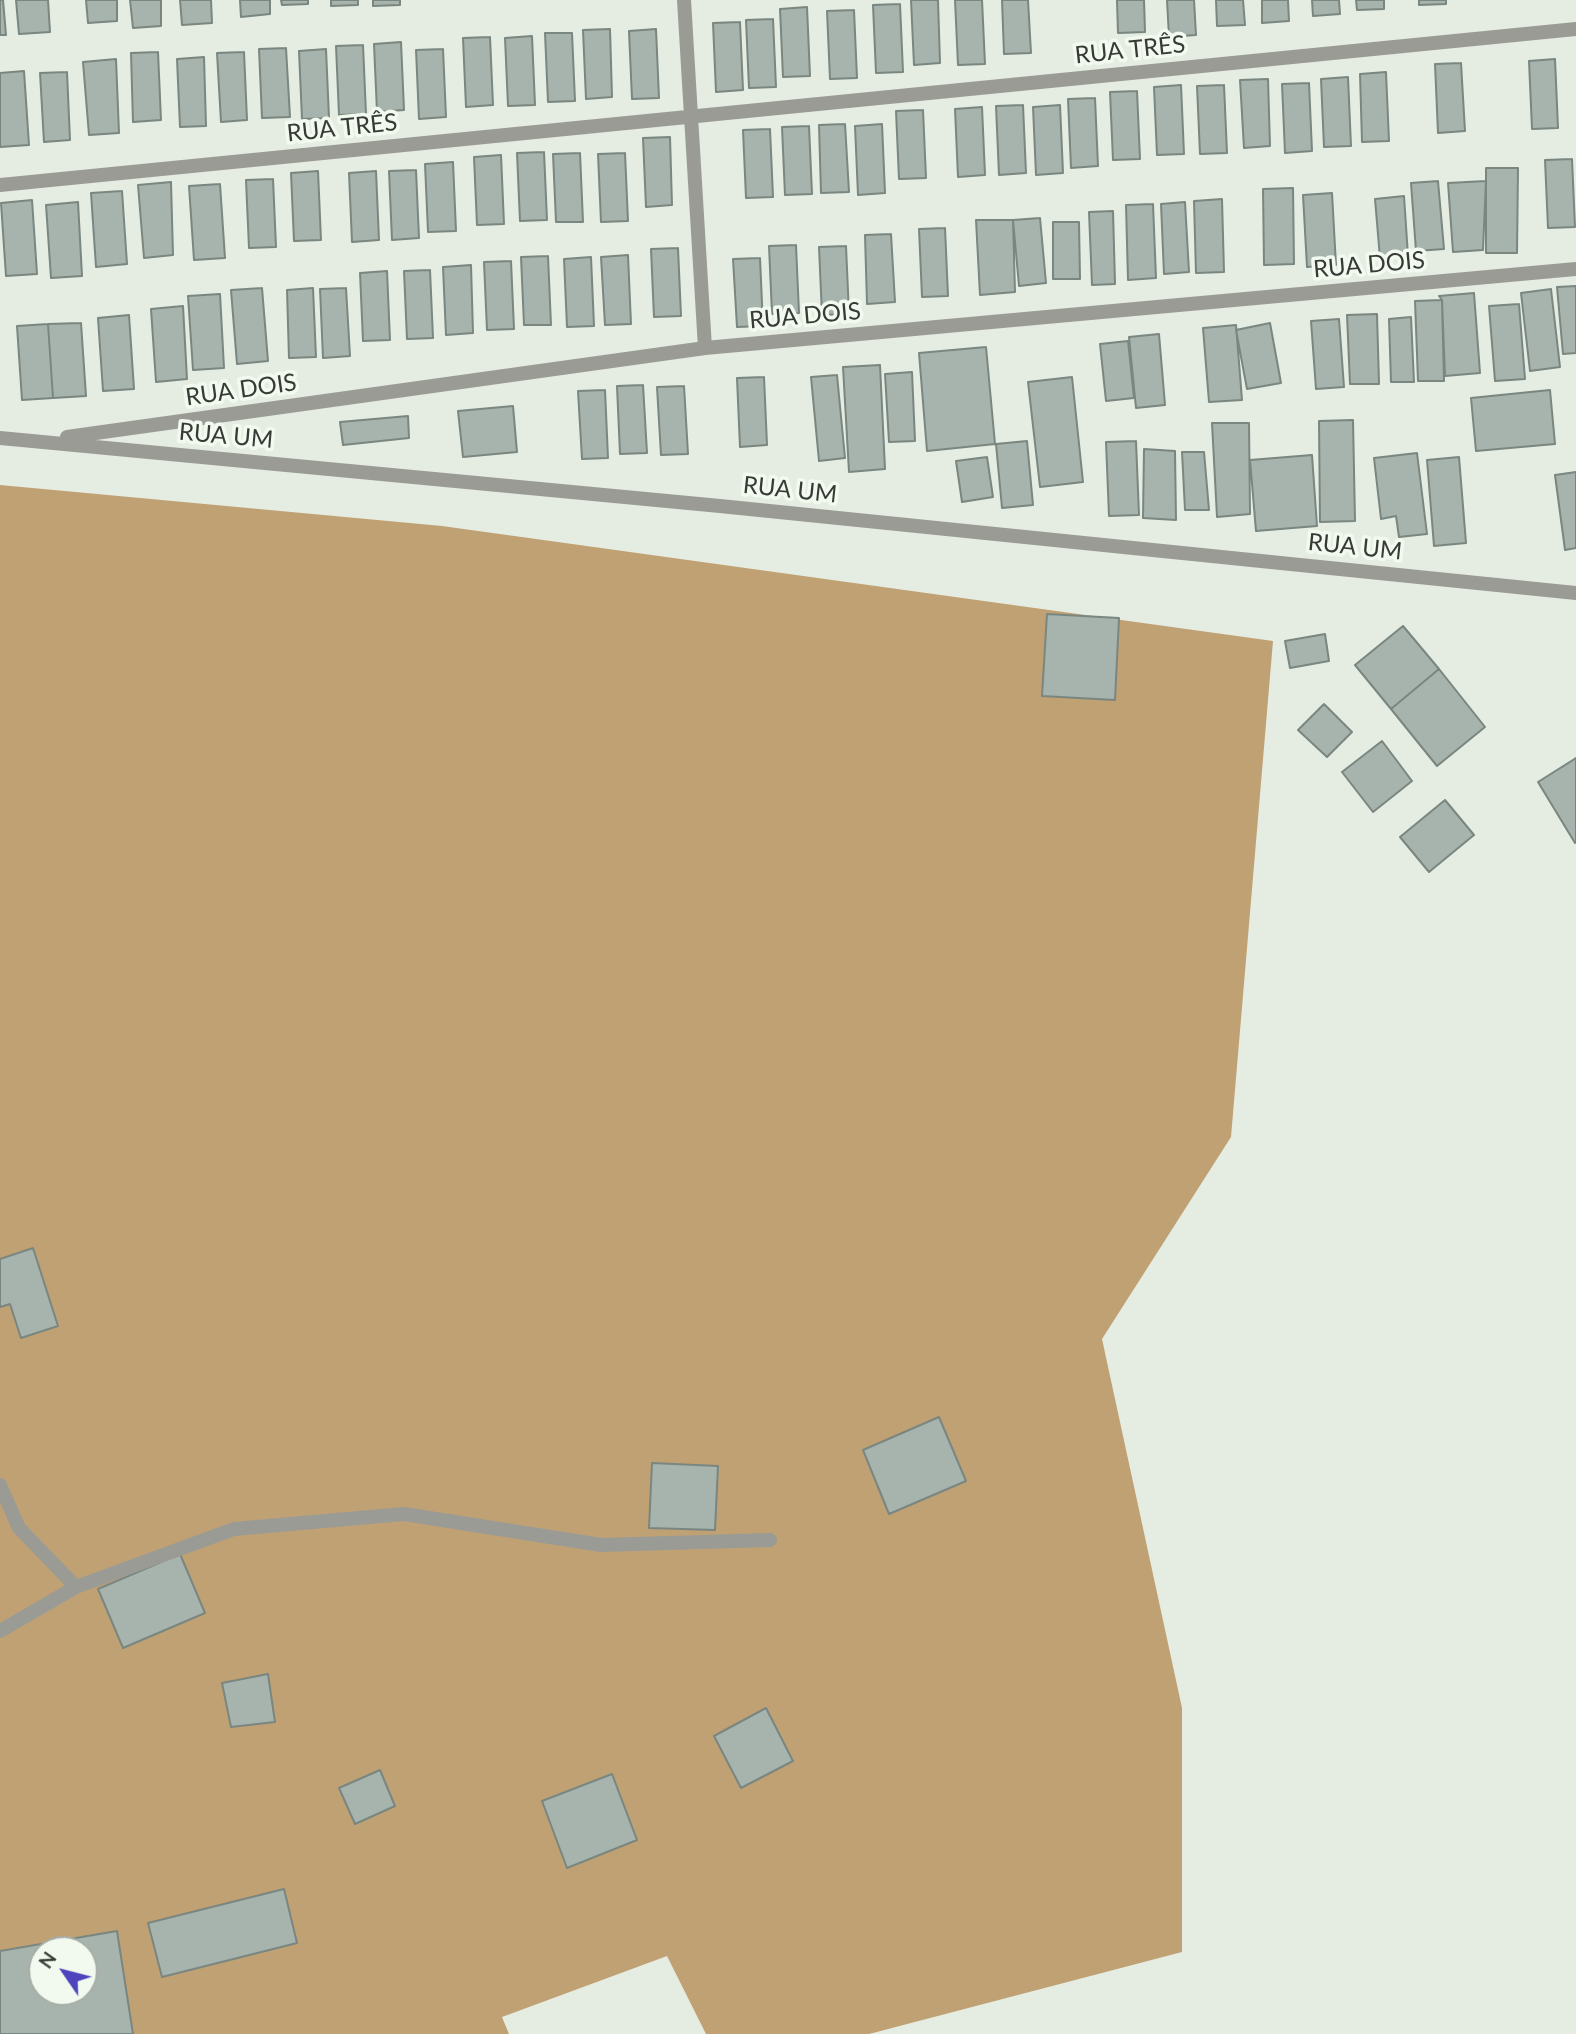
<!DOCTYPE html>
<meta charset="utf-8">
<style>
body{margin:0}
#map{position:relative;width:1576px;height:2034px;overflow:hidden;background:#e5ece1;font-family:Lato,sans-serif}
canvas{display:block}
.north{position:absolute;left:28px;top:1936px;width:70px;height:70px;box-sizing:border-box;background:#f2faef;border:2px solid #a7ada5;border-radius:50%;rotate:305deg;font-size:19px;font-weight:700;line-height:28px;text-align:center;color:#373a36}
.north::after{content:'';display:block;margin:auto;width:24px;height:32px;background:#4e45bc;clip-path:polygon(50% 0,100% 100%,50% 72%,0 100%)}
</style>
<div id="map">
<canvas width="1576" height="2034"></canvas>
<div class="north">N</div>
</div>
<script>
const ctx = document.querySelector('canvas').getContext('2d');
ctx.lineJoin = 'round';
function fillPath(path, color) { ctx.fillStyle = color; ctx.fill(path, 'evenodd'); }
const shape = rows => new Path2D(rows.map(r => 'M' + r).join(''));
function stroke(path, color, width, dash) { ctx.strokeStyle = color; ctx.lineWidth = width; ctx.lineCap = dash ? 'butt' : 'round'; ctx.setLineDash(dash || []); ctx.stroke(path); }
function write(font, color, halo, rows, align = 'center') {
  ctx.font = font + ' Lato,sans-serif'; ctx.lineWidth = 7; ctx.setLineDash([]); ctx.textBaseline = 'middle'; ctx.strokeStyle = halo; ctx.fillStyle = color; for (const [text, x, y, turn = 0] of rows) {
    ctx.save(); ctx.translate(x, y); ctx.rotate((+turn || 0) * Math.PI / 180); ctx.textAlign = isNaN(turn) ? turn : align; if (halo) ctx.strokeText(text, 0, 0); ctx.fillText(text, 0, 0); ctx.restore();
  }
}
fillPath(shape([
 [0,485,442,526,1273,641,1231,1137,1102,1339,1182,1708,1182,1952,869,2034,706,2034,667,1956,502,2017,509,2034,0,2034],
 [42,1950,84,1950,84,1992,42,1992]
]), '#bfa174');
const building = shape([
 [0,0,3,0,6,35,0,35,0,0],
 [16,0,48,0,50,32,19,34,16,0],
 [86,0,117,0,117,21,88,23,86,0],
 [130,0,161,0,161,26,133,28,130,0],
 [180,0,211,0,212,23,182,25,180,0],
 [240,0,270,0,270,14,241,17,240,0],
 [281,0,308,0,308,4,282,5,281,0],
 [331,0,358,0,358,5,331,6,331,0],
 [373,0,400,0,400,5,373,6,373,0],
 [911,0,938,0,940,63,914,65,911,0],
 [955,0,982,0,985,64,958,65,955,0],
 [1002,0,1028,0,1031,53,1004,54,1002,0],
 [1117,0,1144,0,1145,32,1118,33,1117,0],
 [1167,0,1194,0,1196,35,1169,37,1167,0],
 [1216,0,1243,0,1245,25,1217,26,1216,0],
 [1262,0,1288,0,1289,21,1262,23,1262,0],
 [1312,0,1339,0,1340,14,1313,16,1312,0],
 [1356,0,1384,0,1384,9,1357,10,1356,0],
 [1419,0,1446,0,1446,4,1419,5,1419,0],
 [900,4,903,72,876,73,873,5,900,4],
 [807,7,810,76,783,77,780,9,807,7],
 [854,10,857,78,830,79,827,11,854,10],
 [773,19,776,87,749,88,746,20,773,19],
 [740,22,743,90,716,92,713,23,740,22],
 [610,29,612,97,586,99,583,30,610,29],
 [656,29,659,98,632,99,629,31,656,29],
 [545,33,572,33,575,101,548,102,545,33],
 [532,36,535,105,508,106,505,38,532,36],
 [490,37,493,105,466,107,463,38,490,37],
 [401,42,404,110,377,112,374,44,401,42],
 [363,45,366,114,339,115,336,46,363,45],
 [286,48,290,117,262,118,259,49,286,48],
 [326,49,329,118,302,119,299,51,326,49],
 [443,49,446,117,419,119,416,50,443,49],
 [158,52,161,120,133,122,131,53,158,52],
 [244,52,247,120,221,122,217,53,244,52],
 [204,57,206,126,180,127,177,59,204,57],
 [116,59,119,133,89,135,83,62,116,59],
 [1555,59,1558,128,1532,129,1529,61,1555,59],
 [1461,63,1465,131,1438,133,1435,64,1461,63],
 [24,71,29,145,0,147,0,73,24,71],
 [67,72,70,140,44,142,40,73,67,72],
 [1386,72,1389,141,1362,142,1360,74,1386,72],
 [1348,77,1351,146,1324,147,1321,79,1348,77],
 [1268,79,1270,146,1244,148,1240,80,1268,79],
 [1309,83,1312,151,1285,153,1282,84,1309,83],
 [1181,85,1184,154,1157,155,1154,87,1181,85],
 [1224,85,1227,153,1200,154,1197,86,1224,85],
 [1137,91,1140,159,1113,160,1110,92,1137,91],
 [1095,98,1098,166,1071,168,1068,99,1095,98],
 [1023,105,1026,173,999,175,996,106,1023,105],
 [1060,105,1063,173,1036,175,1033,107,1060,105],
 [982,107,985,175,958,177,955,109,982,107],
 [923,110,926,178,899,179,896,111,923,110],
 [845,124,849,192,821,193,819,125,845,124],
 [882,124,885,193,858,195,855,126,882,124],
 [809,126,812,194,785,195,782,127,809,126],
 [770,129,773,197,746,198,743,130,770,129],
 [670,137,672,205,646,207,643,138,670,137],
 [544,152,547,220,520,221,517,153,544,152],
 [580,153,583,222,556,222,553,154,580,153],
 [625,153,628,221,601,222,598,154,625,153],
 [501,155,504,224,477,225,474,157,501,155],
 [1572,159,1575,227,1548,228,1545,160,1572,159],
 [453,162,456,231,428,232,425,164,453,162],
 [1486,168,1518,168,1517,253,1486,253,1486,168],
 [416,170,419,238,392,240,389,171,416,170],
 [318,171,321,240,294,241,291,173,318,171],
 [376,171,379,240,352,242,349,173,376,171],
 [273,179,276,247,249,248,246,180,273,179],
 [1438,181,1444,249,1416,251,1411,183,1438,181],
 [1486,181,1483,250,1453,252,1448,183,1486,181],
 [171,182,173,255,144,258,138,185,171,182],
 [220,184,225,258,194,260,189,186,220,184],
 [1293,188,1294,264,1264,265,1263,189,1293,188],
 [122,191,127,264,96,267,91,193,122,191],
 [1332,193,1336,265,1307,267,1303,195,1332,193],
 [1404,196,1408,256,1380,258,1375,199,1404,196],
 [1222,199,1224,272,1196,273,1194,201,1222,199],
 [32,200,37,274,6,276,1,203,32,200],
 [78,202,82,276,51,278,46,205,78,202],
 [1185,202,1189,272,1164,274,1161,204,1185,202],
 [1153,204,1156,278,1128,280,1126,205,1153,204],
 [1113,211,1115,284,1092,285,1089,212,1113,211],
 [1040,218,1046,283,1019,286,1013,220,1040,218],
 [976,220,1013,220,1015,292,980,295,976,220],
 [1053,222,1079,222,1080,279,1053,279,1053,222],
 [945,228,948,296,922,297,919,229,945,228],
 [891,234,895,302,867,304,865,235,891,234],
 [796,245,799,313,772,314,769,246,796,245],
 [846,246,849,314,822,315,819,247,846,246],
 [678,248,681,316,654,317,651,249,678,248],
 [628,255,631,324,605,325,601,257,628,255],
 [548,256,551,325,524,325,521,257,548,256],
 [591,257,594,326,567,327,564,259,591,257],
 [760,258,763,326,737,327,733,259,760,258],
 [511,261,514,329,487,330,484,262,511,261],
 [471,265,473,333,446,335,443,267,471,265],
 [430,270,433,338,407,339,404,271,430,270],
 [387,271,390,340,363,341,360,273,387,271],
 [1576,286,1576,353,1563,354,1557,287,1576,286],
 [262,288,268,361,237,364,231,290,262,288],
 [313,288,316,357,289,358,287,290,313,288],
 [346,288,350,356,323,358,320,289,346,288],
 [1551,289,1560,367,1530,371,1521,293,1551,289],
 [1474,293,1480,373,1445,376,1442,300,1439,296,1474,293],
 [220,294,224,368,193,370,188,296,220,294],
 [1442,300,1444,381,1418,381,1415,301,1442,300],
 [1519,304,1525,379,1495,381,1489,306,1519,304],
 [183,306,187,379,156,382,151,309,183,306],
 [1377,314,1379,384,1350,384,1347,315,1377,314],
 [129,315,134,389,103,391,98,318,129,315],
 [1411,317,1414,382,1391,382,1389,319,1411,317],
 [1339,319,1344,387,1316,389,1311,321,1339,319],
 [81,323,86,396,53,398,48,324,81,323],
 [1270,323,1281,383,1247,389,1236,330,1270,323],
 [48,324,53,398,22,400,17,326,48,324],
 [1236,325,1242,400,1209,402,1203,328,1236,325],
 [1159,334,1165,405,1136,408,1129,337,1159,334],
 [1128,341,1134,398,1106,401,1100,344,1128,341],
 [986,347,995,444,927,451,919,353,986,347],
 [880,365,885,469,849,472,843,367,880,365],
 [912,372,915,441,889,442,885,374,912,372],
 [837,375,845,458,819,461,811,377,837,375],
 [764,377,767,445,740,447,737,378,764,377],
 [1072,377,1083,482,1040,487,1028,382,1072,377],
 [643,385,647,453,620,454,617,386,643,385],
 [684,386,688,454,661,455,657,387,684,386],
 [605,390,608,458,582,459,578,391,605,390],
 [1550,390,1555,444,1476,451,1471,398,1550,390],
 [513,406,517,452,463,457,458,411,513,406],
 [408,416,409,438,343,445,340,422,408,416],
 [1353,420,1355,521,1320,522,1319,421,1353,420],
 [1212,423,1249,423,1250,514,1217,517,1212,423],
 [1027,441,1033,505,1002,508,996,444,1027,441],
 [1136,441,1139,515,1109,516,1106,442,1136,441],
 [1144,449,1175,451,1176,520,1143,518,1144,449],
 [1182,452,1204,452,1209,510,1185,510,1182,452],
 [1417,453,1427,534,1399,537,1396,516,1381,519,1374,458,1417,453],
 [1312,455,1317,526,1256,531,1250,460,1312,455],
 [987,457,993,497,962,502,956,461,987,457],
 [1459,457,1466,543,1434,546,1427,460,1459,457],
 [1576,472,1576,548,1565,550,1555,475,1576,472],
 [1047,614,1119,618,1115,700,1042,696,1047,614],
 [1403,626,1439,669,1391,709,1355,665,1403,626],
 [1325,634,1329,661,1290,668,1285,641,1325,634],
 [1439,669,1485,727,1437,766,1391,709,1439,669],
 [1324,704,1352,732,1327,757,1298,730,1324,704],
 [1382,741,1412,781,1373,812,1342,772,1382,741],
 [1576,758,1576,842,1575,843,1538,782,1576,758],
 [1445,800,1474,835,1429,872,1400,837,1445,800],
 [33,1248,58,1326,21,1338,10,1304,0,1307,0,1259,33,1248],
 [939,1417,966,1481,889,1514,863,1450,939,1417],
 [652,1463,718,1466,715,1530,649,1528,652,1463],
 [180,1554,205,1613,123,1648,98,1589,180,1554],
 [268,1674,275,1722,231,1727,222,1683,268,1674],
 [766,1708,793,1761,741,1788,714,1736,766,1708],
 [380,1770,395,1806,355,1824,339,1788,380,1770],
 [612,1774,637,1840,567,1868,542,1801,612,1774],
 [284,1889,297,1943,162,1977,148,1923,284,1889],
 [117,1931,133,2034,0,2034,0,1951,117,1931],
 [42,1950,84,1950,84,1992,42,1992,42,1950]
]);
fillPath(building, '#a7b4ae');
stroke(building, '#7a8680', 2);
stroke(shape([
 [684,0,705,348],
 [0,185,1576,29],
 [67,437,705,348,1576,269],
 [0,438,720,506,1576,593],
 [0,1485,19,1528,76,1587],
 [0,1631,76,1587,234,1529,404,1514,601,1545,770,1540]
]), '#9b9b96', 14);
write('24px', '#373a36', '#f2faef', [
 ["RUA TRÊS",1130,50,-6],
 ["RUA TRÊS",342,128,-6],
 ["RUA DOIS",1369,265,-5],
 ["RUA DOIS",805,316,-5],
 ["RUA DOIS",241,390,-8],
 ["RUA UM",226,436,5],
 ["RUA UM",790,490,6],
 ["RUA UM",1355,547,6]
]);
</script>
